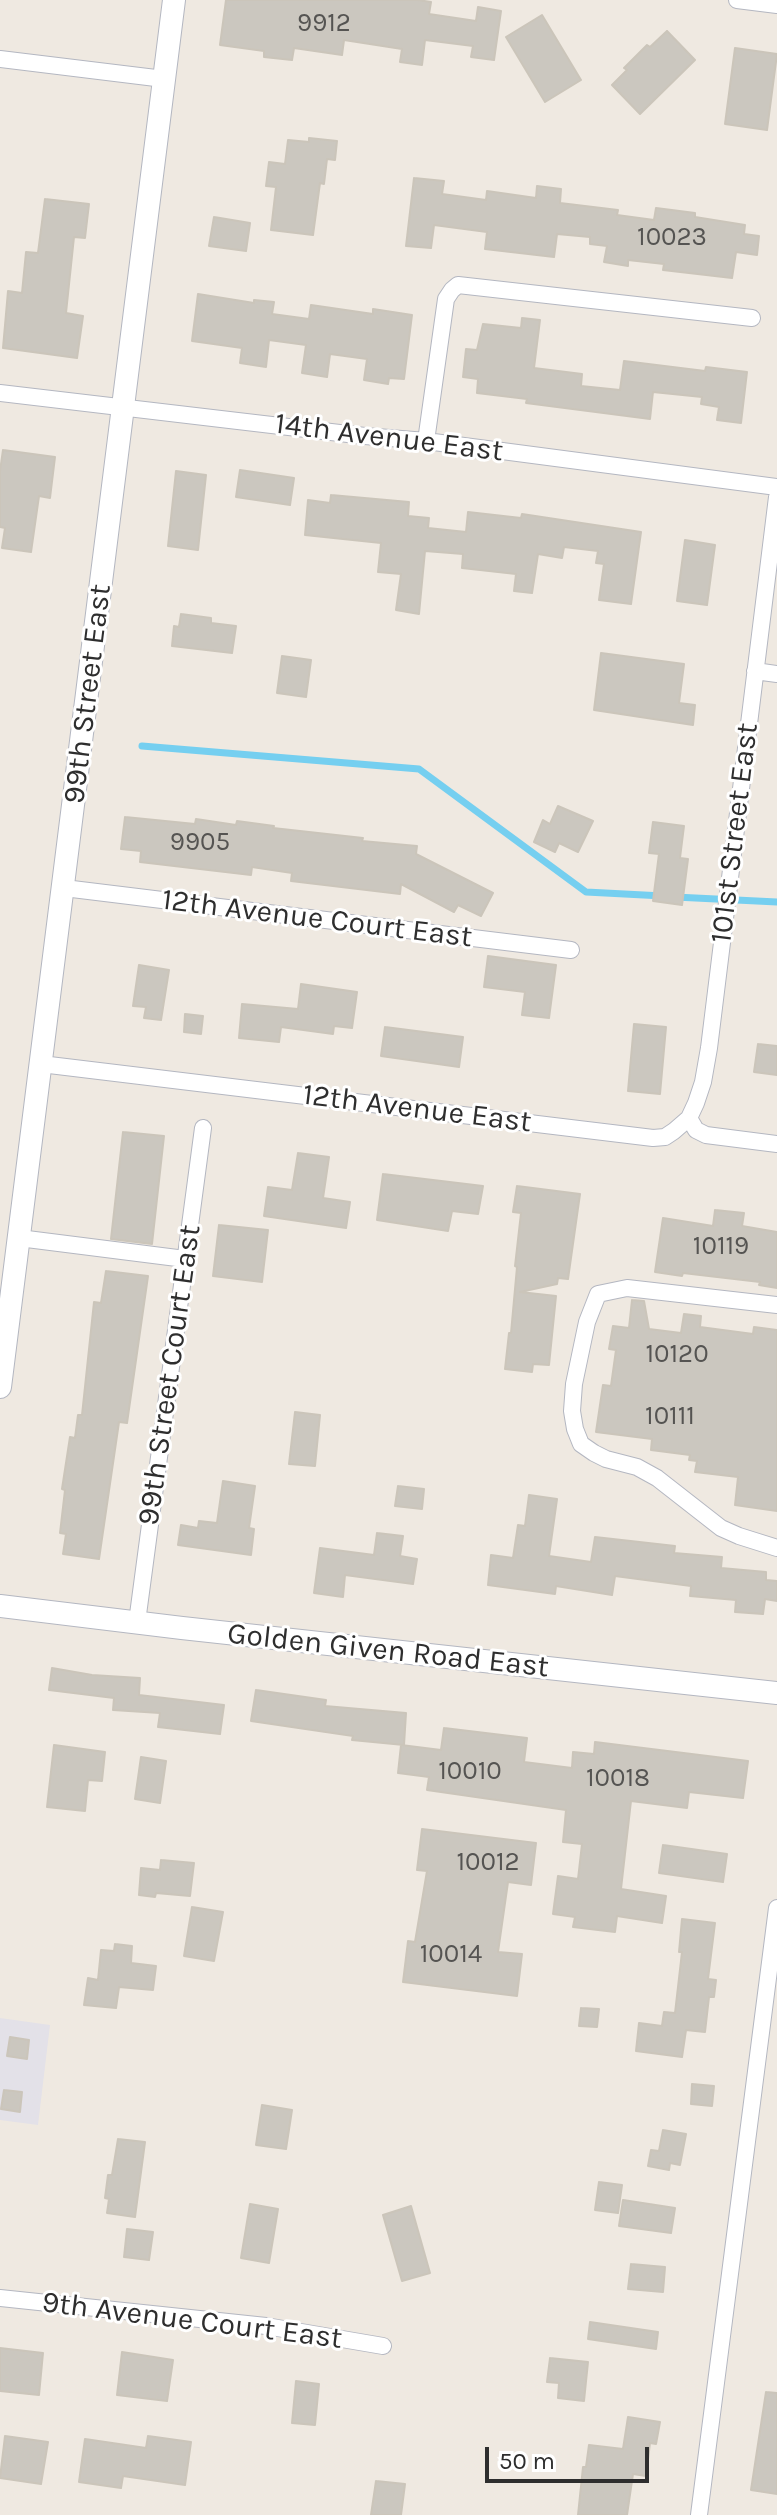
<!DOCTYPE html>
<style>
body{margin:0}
#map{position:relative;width:777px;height:2515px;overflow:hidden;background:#efe9e1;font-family:Karla,sans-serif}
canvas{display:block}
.scale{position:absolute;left:485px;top:2447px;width:164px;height:36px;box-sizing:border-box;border:4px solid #2e2e2e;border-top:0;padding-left:10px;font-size:24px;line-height:28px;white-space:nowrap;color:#2e2e2e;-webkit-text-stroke:6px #fff;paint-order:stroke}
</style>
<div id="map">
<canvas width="777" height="2515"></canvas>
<div class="scale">50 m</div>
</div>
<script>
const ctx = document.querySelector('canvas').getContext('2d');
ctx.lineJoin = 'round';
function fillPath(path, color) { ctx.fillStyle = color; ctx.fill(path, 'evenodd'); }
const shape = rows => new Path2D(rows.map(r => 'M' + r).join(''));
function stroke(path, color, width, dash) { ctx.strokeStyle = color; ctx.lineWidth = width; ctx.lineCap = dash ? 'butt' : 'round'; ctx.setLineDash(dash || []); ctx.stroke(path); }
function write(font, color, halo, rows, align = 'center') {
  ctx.font = font + ' Karla,sans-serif'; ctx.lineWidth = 6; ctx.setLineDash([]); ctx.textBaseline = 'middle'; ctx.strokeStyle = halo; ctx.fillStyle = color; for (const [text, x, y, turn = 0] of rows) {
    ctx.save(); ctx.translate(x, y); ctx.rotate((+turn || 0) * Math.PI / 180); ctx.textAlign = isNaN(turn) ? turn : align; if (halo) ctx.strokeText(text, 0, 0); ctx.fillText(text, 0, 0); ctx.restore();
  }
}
fillPath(shape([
 [0,2018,50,2025,38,2125,0,2120]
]), '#e3e1e8');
stroke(shape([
 [142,746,419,769,586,892,663,896],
 [675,897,777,902]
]), '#75cff0', 7);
const building = shape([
 [226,0,418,0,431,2,429,14,476,21,478,7,501,11,494,60,471,57,473,46,425,40,422,65,400,62,402,49,344,40,342,55,294,48,292,60,264,57,264,51,220,45,226,0],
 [542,15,581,80,545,102,506,37,542,15],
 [667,31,695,60,640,114,612,85,627,70,624,68,647,45,650,47,667,31],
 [735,48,777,54,767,130,725,124,735,48],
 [309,138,337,141,335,160,327,159,324,184,320,183,313,235,271,230,276,187,266,186,269,162,285,164,288,140,309,142,309,138],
 [414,178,444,181,442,194,486,200,487,191,536,198,537,186,561,189,560,203,618,210,617,215,654,220,656,208,695,213,695,217,745,225,744,234,759,236,757,255,736,252,732,278,663,270,664,264,628,260,628,266,604,262,607,246,590,244,590,237,557,234,554,257,485,249,487,232,434,225,431,248,406,246,414,178],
 [45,199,89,204,85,238,74,237,66,313,83,316,77,358,3,348,8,291,22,293,26,252,38,253,45,199],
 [214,217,250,223,246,251,209,246,214,217],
 [198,294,254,303,254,300,274,302,272,314,309,319,311,305,373,314,373,309,412,315,404,379,389,378,388,384,364,380,367,359,330,354,327,377,302,373,306,345,269,340,266,367,240,363,242,348,192,341,198,294],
 [522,318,540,320,534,368,582,374,581,386,620,390,624,361,705,371,706,367,747,372,741,423,717,420,719,407,701,404,702,397,653,392,650,419,526,403,527,399,477,393,478,379,463,377,466,349,477,350,483,324,521,328,522,318],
 [3,450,55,457,50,498,39,496,31,552,2,548,5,528,0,527,0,471,3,450],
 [240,470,294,478,290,505,236,497,240,470],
 [176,471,206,475,198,550,168,546,176,471],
 [331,495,409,502,408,516,429,518,428,528,466,532,468,512,521,518,522,514,641,532,631,604,599,600,604,564,596,563,598,551,564,547,562,558,538,554,532,593,514,591,516,574,462,568,463,554,425,551,419,614,396,610,401,574,378,572,381,543,305,535,308,500,330,503,331,495],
 [685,540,715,545,707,605,677,601,685,540],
 [181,614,211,618,211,623,236,626,232,653,172,646,174,626,179,627,181,614],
 [601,653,684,664,679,703,695,705,693,725,594,710,601,653],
 [282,656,311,660,306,697,277,693,282,656],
 [558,806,593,821,578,852,559,843,555,852,534,842,543,820,550,824,558,806],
 [125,817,195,824,196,819,236,825,237,821,274,826,273,828,363,838,362,841,417,846,416,854,493,893,481,916,458,905,454,912,401,884,400,894,291,881,292,873,252,867,251,875,140,862,141,851,121,849,125,817],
 [653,822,684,826,680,858,688,859,682,905,653,901,659,854,649,853,653,822],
 [488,956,556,965,549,1018,522,1015,525,992,484,987,488,956],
 [139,965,169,970,161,1020,144,1018,146,1007,133,1006,139,965],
 [301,984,357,992,352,1028,334,1026,333,1034,281,1027,279,1042,239,1038,242,1004,298,1009,301,984],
 [185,1014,203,1016,201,1034,184,1032,185,1014],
 [634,1024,666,1027,660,1094,628,1091,634,1024],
 [385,1027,463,1037,459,1067,381,1056,385,1027],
 [758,1044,777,1046,777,1075,754,1072,758,1044],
 [123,1132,164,1136,152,1244,111,1239,123,1132],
 [298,1153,329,1157,323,1198,350,1202,346,1228,264,1216,268,1187,292,1190,298,1153],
 [383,1174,483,1186,478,1214,452,1211,448,1231,377,1220,383,1174],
 [517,1186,580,1194,568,1279,558,1278,557,1284,520,1292,556,1296,549,1365,533,1364,532,1372,505,1369,509,1333,511,1333,517,1267,515,1266,521,1213,513,1212,517,1186],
 [715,1210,744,1213,742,1226,777,1232,777,1288,759,1285,760,1282,683,1273,682,1276,655,1272,663,1218,713,1226,715,1210],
 [219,1225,268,1230,262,1282,213,1276,219,1225],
 [106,1271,148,1276,127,1423,119,1422,99,1559,63,1554,66,1534,60,1533,65,1490,62,1489,70,1437,75,1438,78,1415,82,1415,94,1302,101,1303,106,1271],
 [632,1300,644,1301,649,1329,681,1333,684,1314,701,1316,700,1327,753,1334,754,1327,777,1330,777,1511,735,1505,738,1477,695,1472,697,1461,689,1460,690,1455,651,1450,652,1439,596,1432,603,1385,611,1386,616,1350,609,1349,613,1326,629,1328,632,1300],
 [295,1412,320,1415,315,1466,289,1464,295,1412],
 [223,1481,255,1486,249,1528,254,1529,251,1555,178,1545,181,1525,198,1528,199,1521,217,1523,223,1481],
 [398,1486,424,1489,422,1509,395,1506,398,1486],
 [529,1495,557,1499,549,1556,591,1562,595,1537,675,1546,674,1553,722,1557,721,1568,766,1572,766,1580,777,1581,777,1601,765,1599,763,1614,735,1612,736,1600,690,1596,691,1586,615,1576,612,1595,556,1586,555,1594,488,1585,491,1555,513,1558,518,1525,525,1526,529,1495],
 [377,1533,403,1536,400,1556,417,1559,413,1584,345,1575,343,1597,314,1593,320,1548,374,1555,377,1533],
 [52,1668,92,1675,140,1678,139,1695,224,1705,220,1734,158,1727,160,1713,113,1710,114,1698,49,1690,52,1668],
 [256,1690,326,1700,325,1706,406,1713,404,1745,352,1740,353,1736,251,1721,256,1690],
 [444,1728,527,1738,524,1762,572,1768,573,1752,594,1754,595,1742,748,1761,743,1798,689,1792,687,1808,631,1801,621,1889,666,1896,662,1923,617,1916,615,1932,573,1927,575,1917,553,1914,558,1876,578,1879,582,1844,563,1842,566,1810,427,1790,429,1777,398,1773,401,1745,441,1750,444,1728],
 [54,1745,105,1752,102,1781,88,1780,85,1811,47,1807,54,1745],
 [141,1757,166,1761,160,1803,135,1799,141,1757],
 [422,1829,536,1843,531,1885,508,1882,498,1952,522,1954,517,1996,403,1982,408,1941,415,1942,427,1871,417,1870,422,1829],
 [663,1845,727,1854,723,1882,659,1873,663,1845],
 [161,1860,194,1863,190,1896,156,1893,155,1897,139,1895,141,1868,160,1870,161,1860],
 [192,1907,223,1912,214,1961,184,1956,192,1907],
 [682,1919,715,1923,708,1979,716,1980,714,1997,709,1997,705,2032,686,2030,682,2057,636,2051,639,2023,662,2026,664,2012,675,2013,682,1952,679,1952,682,1919],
 [115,1944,132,1946,131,1963,156,1966,153,1990,119,1987,116,2008,84,2005,88,1978,98,1980,101,1950,114,1951,115,1944],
 [581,2008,599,2009,597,2027,579,2026,581,2008],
 [10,2037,29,2040,27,2059,7,2056,10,2037],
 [692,2084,714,2086,712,2106,691,2104,692,2084],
 [4,2090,22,2092,20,2112,1,2109,4,2090],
 [262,2105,292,2110,286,2149,256,2145,262,2105],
 [663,2130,686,2134,680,2165,670,2163,669,2170,648,2166,651,2150,659,2151,663,2130],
 [118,2139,145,2142,135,2217,107,2213,109,2199,105,2198,108,2175,112,2175,118,2139],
 [599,2182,622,2185,618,2213,595,2210,599,2182],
 [623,2200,675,2208,671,2233,619,2226,623,2200],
 [250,2204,278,2209,269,2263,241,2258,250,2204],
 [411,2206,430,2273,402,2281,383,2215,411,2206],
 [127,2229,153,2232,149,2260,124,2257,127,2229],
 [631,2264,665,2267,663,2292,628,2289,631,2264],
 [590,2322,658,2332,656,2349,588,2339,590,2322],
 [0,2348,43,2353,39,2395,0,2391,0,2348],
 [122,2352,173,2360,167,2401,117,2395,122,2352],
 [550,2358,588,2362,584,2401,558,2398,559,2383,547,2382,550,2358],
 [296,2381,319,2384,315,2425,292,2423,296,2381],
 [766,2392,777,2393,777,2494,751,2490,766,2392],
 [628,2417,660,2422,656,2444,650,2443,646,2476,633,2474,627,2515,578,2515,583,2467,586,2467,589,2445,623,2449,628,2417],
 [5,2436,48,2442,41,2484,0,2478,5,2436],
 [148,2436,191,2442,185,2485,123,2476,121,2488,79,2482,85,2439,146,2448,148,2436],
 [376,2481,405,2484,401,2515,371,2515,376,2481]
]);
fillPath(building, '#cbc7bf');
stroke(building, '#cbc5ba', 2);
const minor = shape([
 [737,0,777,5],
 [0,59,164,79],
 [0,393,365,436,426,441,777,487],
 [426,441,446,299,452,290,458,285,752,318],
 [755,671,777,674],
 [64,888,571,950],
 [41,1064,653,1138,665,1137,674,1131,689,1118,696,1103,703,1082,709,1048,777,497],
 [689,1118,696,1130,706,1135,777,1144],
 [19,1238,185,1259],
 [777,1305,627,1288,598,1294,587,1322,574,1384,572,1411,575,1429,581,1444,594,1453,606,1459,637,1467,657,1478,721,1528,739,1536,777,1548],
 [137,1622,203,1128],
 [0,2298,266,2326,383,2346],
 [699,2515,777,1908]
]);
const tertiary = shape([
 [0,1387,174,0],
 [0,1606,182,1628,777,1693]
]);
stroke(minor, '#b4b7c1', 18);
stroke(tertiary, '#b4b7c1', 24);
stroke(minor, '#fff', 16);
stroke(tertiary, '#fff', 22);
write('26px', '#555452', null, [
 ["9912",324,24],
 ["10023",672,238],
 ["9905",200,843],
 ["10119",721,1247],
 ["10120",677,1355],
 ["10111",670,1417],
 ["10010",470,1772],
 ["10018",618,1779],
 ["10012",488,1863],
 ["10014",451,1955]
]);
write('30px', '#2e2e2e', '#fff', [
 ["14th Avenue East",389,438,7],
 ["99th Street East",88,694,-83],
 ["101st Street East",735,833,-83],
 ["12th Avenue Court East",317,919,7],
 ["12th Avenue East",417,1109,7],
 ["99th Street Court East",170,1375,-82],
 ["Golden Given Road East",388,1651,6],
 ["9th Avenue Court East",192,2321,7]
]);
</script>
